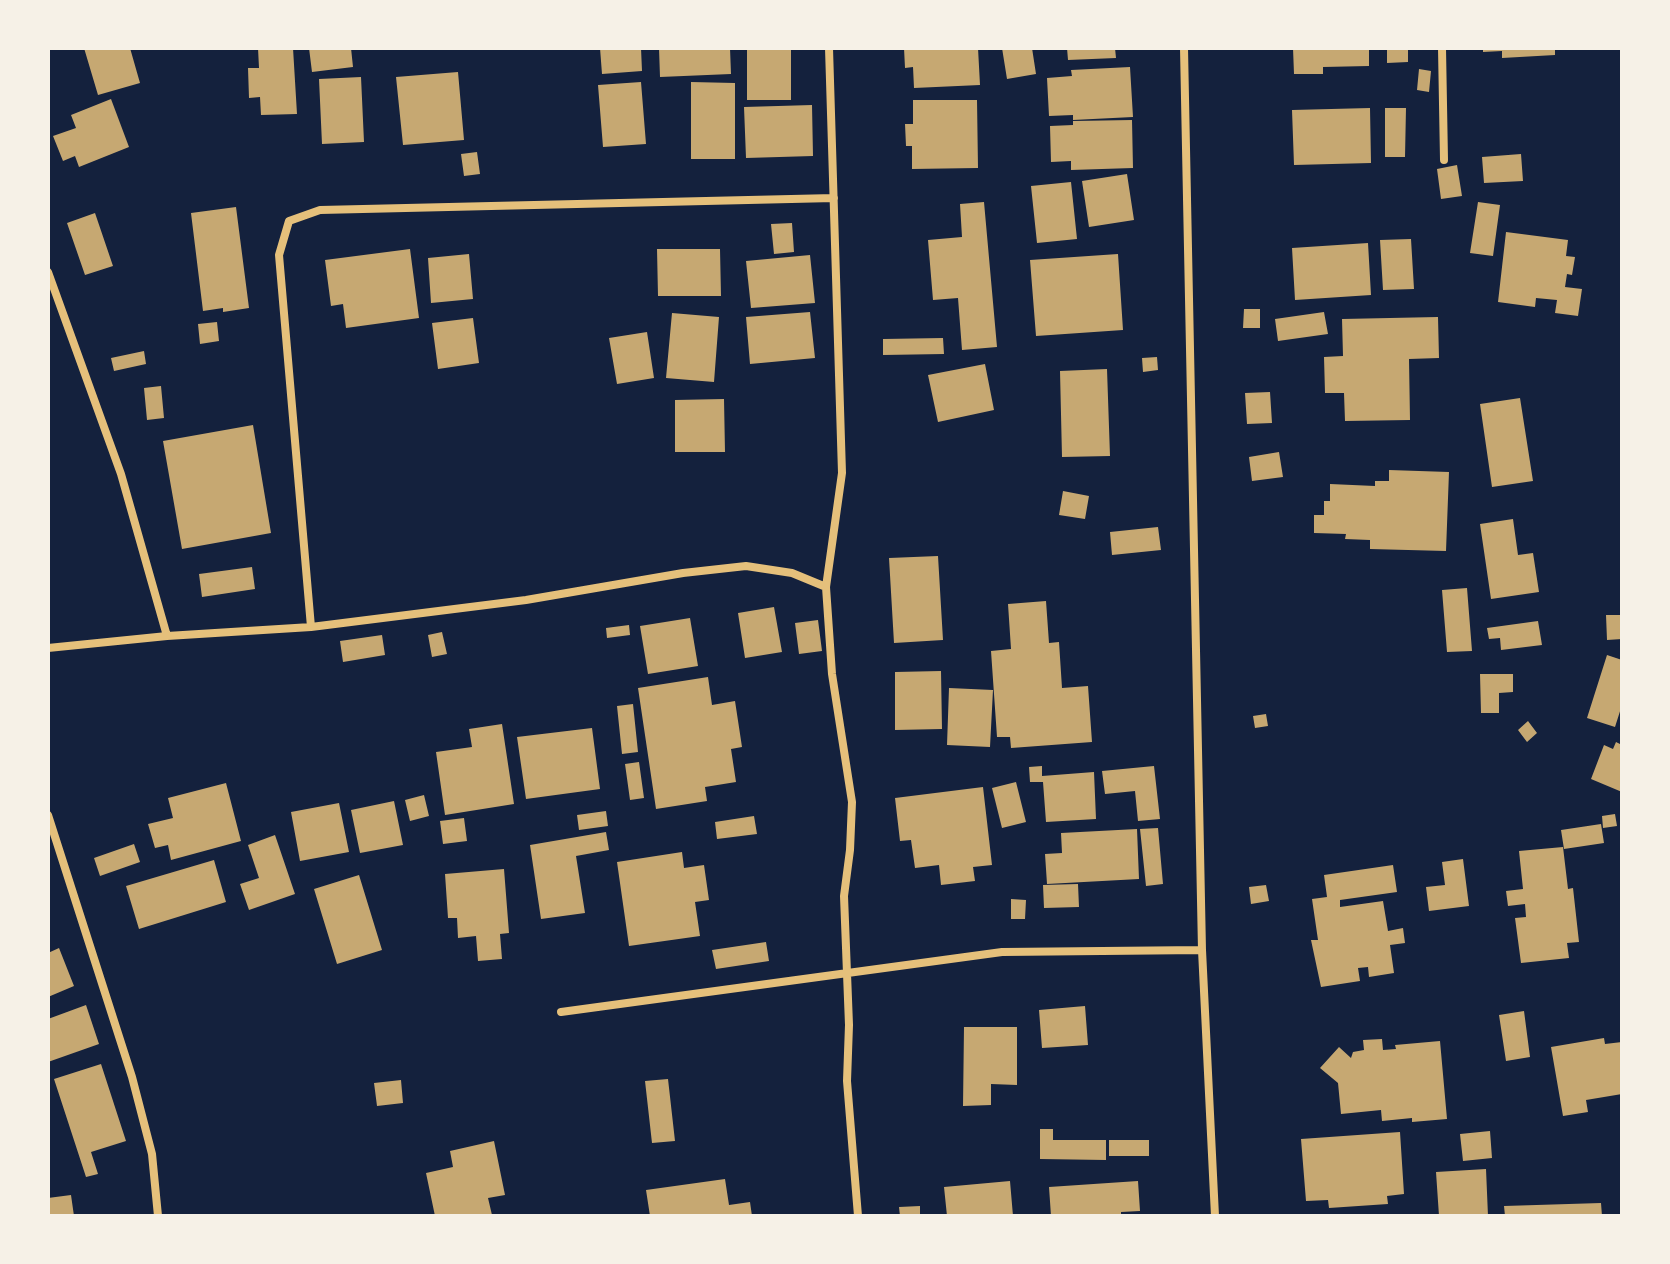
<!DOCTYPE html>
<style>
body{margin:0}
#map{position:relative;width:1670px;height:1264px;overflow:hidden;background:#14213d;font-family:"IBM Plex Sans",sans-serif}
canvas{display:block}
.frame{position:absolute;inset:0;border:50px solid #f6f1e7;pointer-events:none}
</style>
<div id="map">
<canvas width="1670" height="1264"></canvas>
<div class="frame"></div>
</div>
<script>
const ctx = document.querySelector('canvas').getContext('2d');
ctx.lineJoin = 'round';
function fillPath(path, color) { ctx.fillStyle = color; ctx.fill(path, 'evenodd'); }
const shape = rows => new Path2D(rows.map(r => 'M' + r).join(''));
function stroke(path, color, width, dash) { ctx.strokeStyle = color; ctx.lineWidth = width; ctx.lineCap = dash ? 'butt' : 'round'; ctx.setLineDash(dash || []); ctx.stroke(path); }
fillPath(shape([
 [84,48,130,48,140,83,98,95],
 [258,48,293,48,297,114,261,115,260,97,249,98,248,68,259,68],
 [309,48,351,48,353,67,312,72],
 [600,48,641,48,642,71,602,74],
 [659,48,730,48,731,74,660,77],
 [747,48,791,48,791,100,747,100],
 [904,48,978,48,980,85,914,88,913,67,905,68],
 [1002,48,1032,48,1036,74,1007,79],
 [1067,48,1115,48,1116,58,1068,60],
 [1293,48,1369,48,1369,66,1323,67,1323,74,1294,74],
 [1387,48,1408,48,1408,62,1387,63],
 [1483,48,1555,48,1555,55,1502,58,1502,51,1483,52],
 [1130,67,1133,117,1073,120,1073,115,1049,116,1047,78,1072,76,1071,70],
 [1419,69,1431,71,1429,92,1417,90],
 [458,72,464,140,403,145,396,77],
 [361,77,364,142,322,144,319,79],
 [641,82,646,144,603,147,598,85],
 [691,82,735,83,735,159,691,159],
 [111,99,129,147,79,167,75,156,63,161,53,136,76,128,71,115],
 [913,100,977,100,978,168,912,169,912,146,906,146,905,124,913,124],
 [812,105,813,156,746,158,744,107],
 [1370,108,1371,163,1294,165,1292,110],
 [1385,108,1406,108,1405,157,1385,157],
 [1132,120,1133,168,1071,170,1071,161,1051,162,1050,126,1073,125,1073,121],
 [477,152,480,174,464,176,461,154],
 [1521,154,1523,181,1484,183,1482,157],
 [1457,165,1462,196,1441,199,1437,169],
 [1127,174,1134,220,1089,227,1082,181],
 [1071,182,1077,239,1037,243,1031,186],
 [984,202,997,347,962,350,958,298,933,300,928,240,962,237,960,204],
 [1478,202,1500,205,1493,256,1470,253],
 [236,207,249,308,223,312,223,308,203,311,191,213],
 [95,213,113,266,85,275,67,223],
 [792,223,794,252,774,254,771,224],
 [1506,232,1568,240,1566,256,1575,257,1572,275,1567,274,1565,287,1582,289,1578,316,1555,313,1557,300,1536,298,1535,307,1498,302],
 [1411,239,1414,289,1383,290,1380,240],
 [1368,243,1371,295,1295,300,1292,248],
 [410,249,419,318,346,328,343,304,331,306,325,260],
 [657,249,720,249,721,296,658,296],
 [469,254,473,299,431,303,428,258],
 [1118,254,1123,330,1036,336,1030,260],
 [810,255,815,303,751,308,746,261],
 [1244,309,1260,309,1260,328,1243,328],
 [810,312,815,358,750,364,746,317],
 [1324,312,1328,334,1278,341,1275,319],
 [672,313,719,317,714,382,666,378],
 [1438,317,1439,358,1409,359,1410,420,1345,421,1344,393,1325,393,1324,357,1343,356,1342,319],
 [473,318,479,363,438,369,432,323],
 [217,322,219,341,200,344,198,324],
 [647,332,654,378,617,384,609,338],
 [943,338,944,354,883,355,883,339],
 [144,351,146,364,114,371,111,358],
 [1157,357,1158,370,1143,372,1142,358],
 [985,364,994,410,938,422,928,375],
 [1107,369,1110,456,1062,457,1060,371],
 [161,386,164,418,147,420,144,388],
 [1270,392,1272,423,1247,424,1245,393],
 [1520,398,1533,481,1492,487,1480,404],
 [724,399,725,452,675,452,675,400],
 [253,425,271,533,182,549,163,441],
 [1279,452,1283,477,1252,481,1249,457],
 [1389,470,1449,472,1446,551,1370,549,1370,540,1345,539,1346,534,1314,533,1314,515,1324,515,1324,501,1330,501,1330,484,1375,486,1375,481,1389,481],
 [1063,491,1089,496,1085,519,1059,515],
 [1513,519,1518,555,1533,553,1539,592,1491,599,1480,524],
 [1158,527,1161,550,1112,555,1110,532],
 [938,556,943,640,894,643,889,558],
 [252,567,255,589,202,597,199,574],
 [1467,588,1472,651,1447,652,1442,590],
 [1046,601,1049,643,1059,642,1062,688,1088,686,1092,742,1011,748,1010,737,997,737,991,651,1011,649,1008,604],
 [774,607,782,652,745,658,738,613],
 [1606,615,1622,615,1622,639,1607,640],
 [690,618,698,666,648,674,640,626],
 [818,620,822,651,799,654,795,623],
 [1538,621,1542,645,1501,650,1500,638,1489,639,1487,628],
 [629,625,630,635,607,638,606,628],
 [442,632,447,654,432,657,428,635],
 [382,635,385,655,343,662,340,641],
 [1607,655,1622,660,1622,705,1615,727,1587,718],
 [941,671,942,729,895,730,895,672],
 [1480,674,1513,674,1513,692,1499,693,1499,713,1481,713],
 [708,677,712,705,735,701,742,747,731,749,736,782,705,787,707,801,656,809,638,688],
 [949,688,993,690,990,747,947,745],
 [633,704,638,752,622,754,617,706],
 [1266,714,1268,726,1255,728,1253,716],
 [1528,721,1537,733,1527,742,1518,730],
 [502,724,514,804,445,815,436,752,472,747,469,729],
 [592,728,600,789,526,799,517,737],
 [1616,742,1622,745,1622,792,1591,779,1604,745,1613,749],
 [639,762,644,798,630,800,625,764],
 [1042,766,1042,776,1094,772,1096,819,1046,822,1043,782,1030,782,1029,767],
 [1154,766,1160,819,1138,821,1135,791,1105,794,1102,771],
 [1016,782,1026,822,1002,828,992,788],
 [226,783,241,841,171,860,168,845,155,848,148,824,173,818,168,798],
 [983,787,992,865,973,867,975,881,941,885,939,865,915,868,911,840,900,841,895,798],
 [424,795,429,816,410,821,405,800],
 [394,801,403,845,360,853,351,810],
 [339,803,349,852,300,861,291,812],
 [606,811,608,826,579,830,577,815],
 [1615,814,1617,826,1603,828,1602,816],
 [754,816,757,834,717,839,715,822],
 [464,818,467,841,443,844,440,821],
 [1601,824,1604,843,1564,849,1561,830],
 [1158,828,1163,884,1146,886,1140,829],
 [1137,829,1139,879,1047,884,1045,854,1062,853,1061,833],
 [606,832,609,850,576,856,585,913,541,919,530,845],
 [275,835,295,894,249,910,240,884,259,878,248,845],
 [134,844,140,862,100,876,94,858],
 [1563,847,1568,889,1573,888,1579,942,1567,943,1569,958,1521,963,1515,918,1526,917,1525,904,1508,906,1506,891,1523,889,1519,851],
 [682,852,684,868,704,865,709,900,695,902,700,936,629,946,617,862],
 [1463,859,1469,906,1429,911,1426,887,1445,885,1442,862],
 [214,860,226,902,139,929,126,886],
 [1393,865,1397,892,1340,900,1340,907,1383,901,1388,931,1403,928,1405,943,1390,945,1394,973,1369,977,1368,967,1358,968,1360,981,1321,987,1311,940,1318,940,1312,899,1327,897,1324,875],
 [504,869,509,933,500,934,502,959,478,961,476,936,458,938,457,918,448,918,445,874],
 [359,875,382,950,337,964,314,889],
 [1078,884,1079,907,1044,908,1043,885],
 [1266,885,1269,901,1251,904,1249,887],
 [1011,899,1026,900,1025,919,1011,919],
 [766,942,769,961,716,969,712,950],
 [59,948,74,986,48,997,48,953],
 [86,1005,99,1044,48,1062,48,1019],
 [1085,1006,1088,1045,1042,1048,1039,1010],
 [1524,1011,1530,1057,1506,1061,1499,1015],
 [964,1027,1017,1027,1017,1085,991,1084,991,1105,963,1106],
 [1604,1038,1605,1044,1622,1042,1622,1094,1586,1100,1588,1112,1563,1116,1551,1047],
 [1382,1039,1383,1050,1396,1049,1395,1045,1440,1041,1447,1119,1412,1122,1412,1118,1382,1121,1381,1110,1341,1114,1338,1083,1320,1068,1339,1047,1351,1058,1353,1052,1364,1050,1363,1040],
 [101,1064,126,1141,91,1152,98,1174,86,1177,54,1079],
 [668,1079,675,1141,652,1143,645,1081],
 [401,1080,403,1103,377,1106,374,1083],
 [1040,1129,1053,1129,1053,1140,1106,1140,1106,1160,1040,1159],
 [1490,1131,1492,1158,1463,1161,1460,1134],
 [1400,1132,1404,1194,1387,1196,1388,1204,1329,1208,1328,1200,1306,1201,1301,1139],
 [1109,1140,1149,1140,1149,1156,1109,1156],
 [494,1141,505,1195,488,1198,492,1215,435,1216,426,1173,453,1167,450,1151],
 [1486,1169,1488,1216,1439,1216,1436,1172],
 [725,1179,729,1205,750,1202,752,1216,650,1216,646,1190],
 [1010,1181,1013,1216,947,1216,944,1187],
 [1138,1181,1140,1211,1121,1212,1121,1216,1051,1216,1049,1187],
 [71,1195,74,1216,48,1216,48,1198],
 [1601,1203,1602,1216,1505,1216,1504,1206],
 [920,1206,920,1216,900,1216,899,1207]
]), '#c6a872');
stroke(shape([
 [829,48,842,473,826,587,832,674,852,802,850,850,844,896,849,1025,847,1081,858,1216],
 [1184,48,1202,950,1215,1216],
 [1442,48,1444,160],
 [48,272,121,474,167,636],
 [311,627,279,255,289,221,320,210,834,198],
 [48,648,167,636,311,627,526,600,683,573,746,566,792,573,826,587],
 [48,815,132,1077,152,1154,158,1216],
 [561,1012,1002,952,1202,950]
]), '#e5c07b', 8);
</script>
